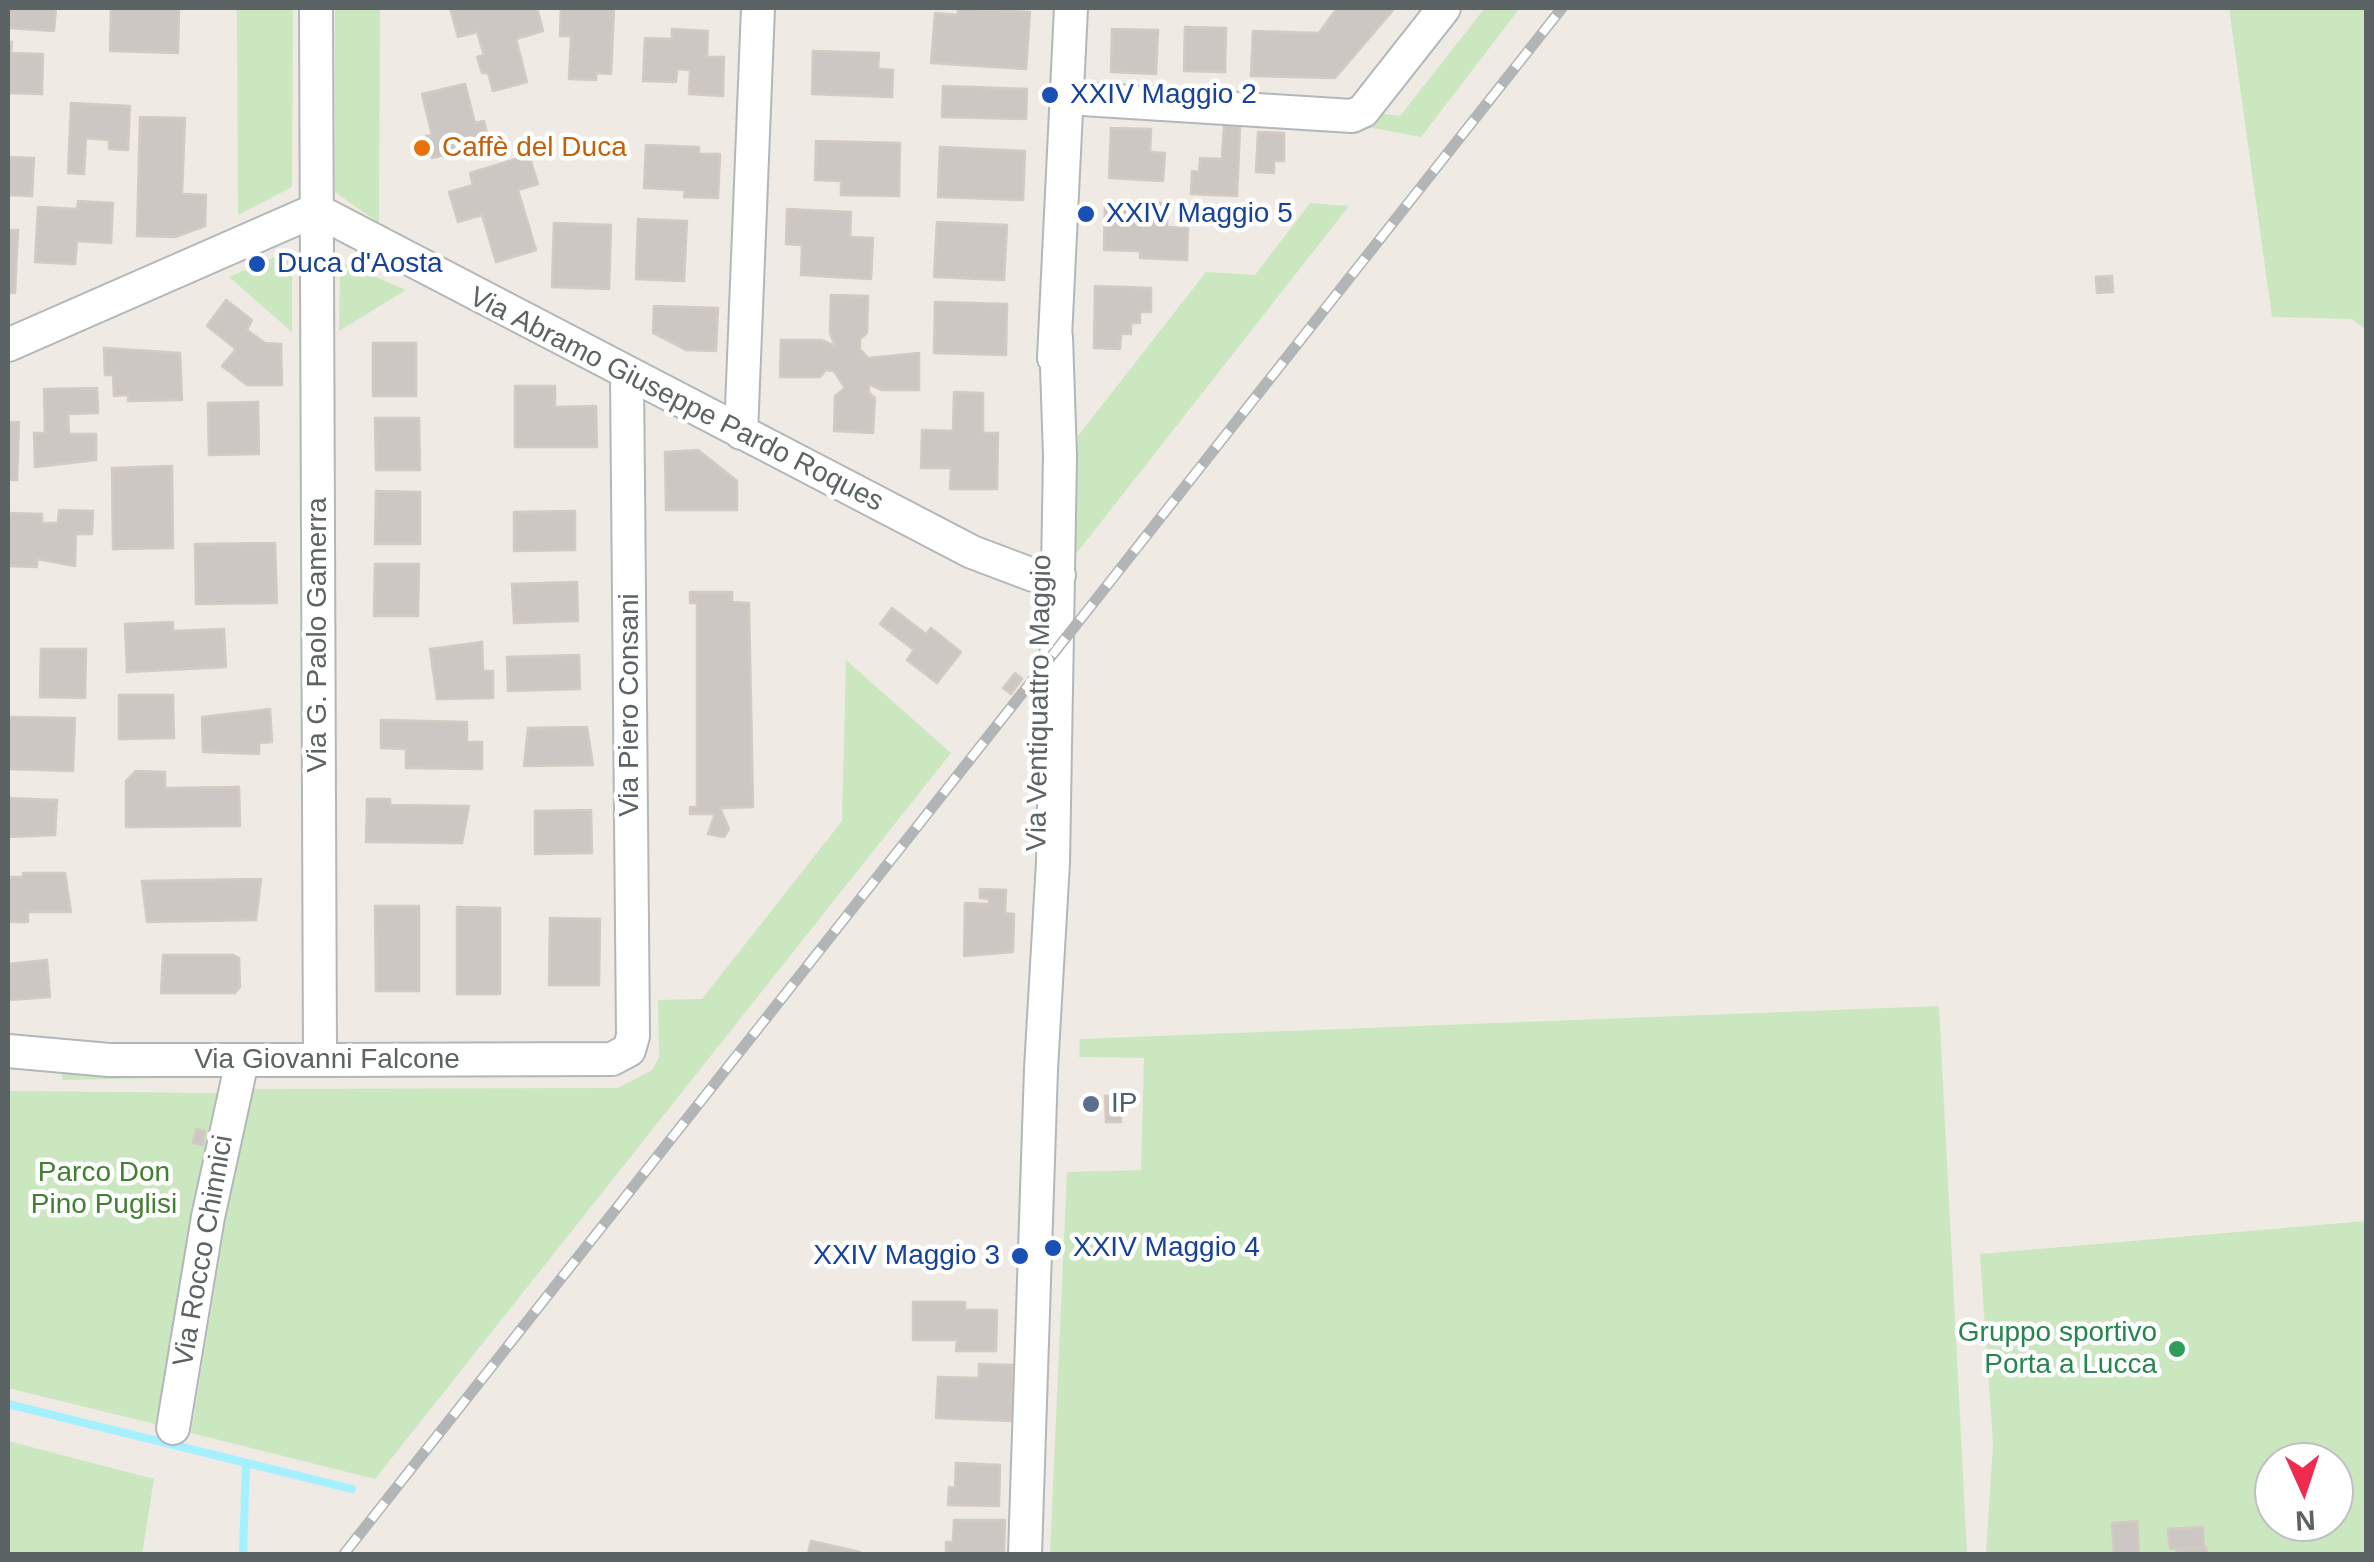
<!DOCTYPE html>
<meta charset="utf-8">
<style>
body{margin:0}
#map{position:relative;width:2374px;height:1562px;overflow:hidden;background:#efeae4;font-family:Helvetica,sans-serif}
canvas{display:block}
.frame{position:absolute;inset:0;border:10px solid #5c6365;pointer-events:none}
.north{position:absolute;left:2254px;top:1442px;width:100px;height:100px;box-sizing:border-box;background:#fff;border:2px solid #bec1c1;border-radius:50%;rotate:177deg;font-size:28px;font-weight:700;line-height:40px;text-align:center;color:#5c6365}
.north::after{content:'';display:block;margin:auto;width:35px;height:45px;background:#ef2b50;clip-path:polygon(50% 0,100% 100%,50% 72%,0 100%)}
</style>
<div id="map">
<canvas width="2374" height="1562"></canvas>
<div class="frame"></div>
<div class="north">N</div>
</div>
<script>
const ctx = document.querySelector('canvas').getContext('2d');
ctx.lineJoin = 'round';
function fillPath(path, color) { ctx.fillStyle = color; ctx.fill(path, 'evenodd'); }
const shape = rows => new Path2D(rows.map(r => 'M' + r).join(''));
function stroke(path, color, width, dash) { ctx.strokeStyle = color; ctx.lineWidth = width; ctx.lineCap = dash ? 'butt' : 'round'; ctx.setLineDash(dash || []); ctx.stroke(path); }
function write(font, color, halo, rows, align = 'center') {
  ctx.font = font + ' Helvetica,sans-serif'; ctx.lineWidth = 9; ctx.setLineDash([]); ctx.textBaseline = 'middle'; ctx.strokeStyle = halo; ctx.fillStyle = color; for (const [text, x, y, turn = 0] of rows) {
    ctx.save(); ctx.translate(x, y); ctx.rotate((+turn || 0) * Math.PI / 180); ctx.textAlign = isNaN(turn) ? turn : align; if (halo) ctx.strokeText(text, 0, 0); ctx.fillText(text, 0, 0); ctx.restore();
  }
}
fillPath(shape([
 [237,8,293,8,292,187,238,215],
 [335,8,380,8,379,223,335,192],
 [1485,8,1520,8,1421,137,1368,127,1379,113,1400,116],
 [2229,8,2366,8,2366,330,2352,319,2272,317],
 [1310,203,1349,206,1072,559,1078,436,1206,272,1255,275],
 [288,251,292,257,292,332,229,277],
 [345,264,406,290,339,331,340,267],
 [846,660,951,753,375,1479,191,1433,247,1089,618,1088,652,1070,659,1057,658,1000,702,999,842,821],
 [1939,1006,1967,1554,1050,1554,1067,1172,1141,1170,1144,1058,1079,1057,1080,1039],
 [59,1065,219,1069,218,1077,63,1080],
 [8,1091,220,1093,155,1424,8,1388],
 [2366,1221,2366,1554,1986,1554,1993,1444,1980,1254],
 [2274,1462,2334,1462,2334,1522,2274,1522],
 [8,1441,154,1479,142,1554,8,1554]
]), '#cae7c0');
stroke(shape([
 [8,1404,352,1489],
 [243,1554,246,1463]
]), '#a5f0ff', 8);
const building = shape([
 [8,8,56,8,54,31,8,28,8,8],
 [111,8,179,8,178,53,110,51,111,8],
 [450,8,537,8,543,31,516,39,527,82,493,91,488,73,482,73,477,57,484,55,477,32,458,37,450,8],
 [561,8,614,8,611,74,596,73,596,80,569,79,571,36,560,36,561,8],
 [958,8,1030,12,1026,69,931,63,935,13,958,15,958,8],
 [1337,8,1395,8,1335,78,1251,76,1253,31,1319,33,1337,8],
 [1185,27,1226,28,1225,72,1184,71,1185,27],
 [672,29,708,31,707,57,724,57,723,96,689,94,690,70,677,69,676,82,643,81,645,38,672,39,672,29],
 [1112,29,1158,30,1156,74,1111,72,1112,29],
 [8,42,12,42,11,53,43,54,42,94,8,93,8,42],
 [813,51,879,53,878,69,893,70,892,97,812,94,813,51],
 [465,84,475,123,484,121,488,138,475,141,477,147,432,158,426,136,432,135,422,94,465,84],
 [943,86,1027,89,1026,119,942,117,943,86],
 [71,103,130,106,128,150,109,149,109,140,86,138,84,174,68,173,71,103],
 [140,117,185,118,182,194,206,195,205,226,175,237,137,236,140,117],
 [1224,125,1240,126,1237,196,1191,194,1192,171,1199,172,1200,158,1222,159,1224,125],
 [1111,128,1151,129,1150,152,1165,153,1163,181,1109,178,1111,128],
 [1258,132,1284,133,1284,161,1274,161,1274,173,1256,172,1258,132],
 [816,141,900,143,899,196,841,195,841,181,815,180,816,141],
 [646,145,699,147,699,154,720,154,718,198,684,197,685,190,644,188,646,145],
 [940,147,1025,151,1023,200,938,197,940,147],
 [529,155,538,184,518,190,536,250,496,262,482,215,458,222,449,192,473,185,470,173,529,155],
 [8,157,34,158,32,196,8,195,8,157],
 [78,201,113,203,111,243,77,241,75,264,35,262,38,207,77,209,78,201],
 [1105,202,1167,203,1167,227,1188,228,1187,260,1140,258,1140,251,1104,250,1105,202],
 [787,209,851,212,850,237,873,238,871,279,801,275,802,245,786,244,787,209],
 [638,219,687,221,684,281,636,279,638,219],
 [937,222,1007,225,1004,280,934,277,937,222],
 [554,223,611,225,609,289,552,287,554,223],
 [8,230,18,230,15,293,8,293,8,230],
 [2112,276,2113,292,2097,293,2096,277,2112,276],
 [1095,286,1151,288,1151,312,1140,312,1140,323,1131,323,1131,334,1121,334,1120,349,1094,348,1095,286],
 [831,295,868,296,867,333,860,339,860,349,868,358,919,353,919,390,882,390,869,384,869,393,875,398,873,433,834,431,835,396,845,388,834,371,826,370,820,377,780,377,781,340,821,340,835,346,830,333,831,295],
 [226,300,252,320,247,330,265,343,281,344,282,385,247,385,222,366,236,349,207,326,226,300],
 [935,302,1007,304,1006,355,934,353,935,302],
 [654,306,718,308,716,351,686,350,653,333,654,306],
 [373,343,416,343,416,396,373,396,373,343],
 [104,348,180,353,182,400,128,401,128,395,114,396,113,375,105,375,104,348],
 [515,386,555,386,555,407,596,406,597,447,515,447,515,386],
 [97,388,98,413,68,414,69,434,96,434,96,460,35,467,34,433,45,433,44,389,97,388],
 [954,392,983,393,983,433,998,433,997,489,950,489,951,468,921,468,922,430,953,431,954,392],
 [258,402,259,454,209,455,208,403,258,402],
 [375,418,419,418,420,470,376,470,375,418],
 [8,422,19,422,17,480,8,480,8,422],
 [698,450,737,481,737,510,666,510,665,452,698,450],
 [172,466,173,548,113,549,112,468,172,466],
 [376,491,420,492,420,544,375,544,376,491],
 [59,510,93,511,92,534,76,534,75,566,37,559,37,567,8,566,8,513,42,514,42,523,58,523,59,510],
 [575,511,575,550,514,551,514,512,575,511],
 [275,543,277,603,196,604,195,544,275,543],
 [375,564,419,564,418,616,374,616,375,564],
 [577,582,578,621,514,623,512,584,577,582],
 [690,592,732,592,732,602,749,603,753,807,720,808,729,829,724,837,708,834,715,814,690,814,690,807,697,807,697,603,690,603,690,592],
 [892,608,926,634,931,628,961,652,937,683,907,660,914,650,880,624,892,608],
 [173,622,173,631,224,629,226,667,127,672,125,624,173,622],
 [482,642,483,671,493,671,493,698,437,699,430,649,482,642],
 [41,649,86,649,85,698,40,697,41,649],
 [579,655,580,689,508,691,507,657,579,655],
 [1015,673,1022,679,1011,694,1003,688,1015,673],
 [119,695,173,695,174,738,119,739,119,695],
 [270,709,272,742,259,743,259,754,203,752,202,717,270,709],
 [8,717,75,718,73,771,8,769,8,717],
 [381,720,467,722,467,742,482,742,482,769,406,768,406,749,381,748,381,720],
 [587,727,593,765,524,766,528,728,587,727],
 [136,771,165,772,165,788,239,787,240,826,126,827,126,781,136,771],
 [8,798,57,800,55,835,8,837,8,798],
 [367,799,390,799,390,805,469,806,462,843,366,842,367,799],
 [591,810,592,853,535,854,535,811,591,810],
 [23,873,65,873,71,912,28,912,28,922,8,922,8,877,23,877,23,873],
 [261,879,256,920,147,922,142,881,261,879],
 [980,889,1006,890,1005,913,1014,914,1013,952,964,956,965,903,989,904,989,899,980,898,980,889],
 [375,906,419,906,419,991,376,991,375,906],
 [457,907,500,908,500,994,457,994,457,907],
 [550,918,600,919,599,985,549,985,550,918],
 [163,955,233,955,239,958,240,987,235,993,161,993,163,955],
 [47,960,50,997,8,1000,8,964,47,960],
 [1105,1096,1120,1096,1121,1122,1106,1122,1105,1096],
 [196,1129,205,1131,203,1145,193,1143,196,1129],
 [913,1302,965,1302,965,1310,997,1310,996,1351,956,1351,957,1340,913,1340,913,1302],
 [979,1364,1013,1365,1011,1421,936,1418,938,1377,979,1378,979,1364],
 [956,1463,1000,1465,999,1506,948,1505,949,1487,955,1488,956,1463],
 [954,1520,1005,1520,1004,1554,946,1554,946,1542,953,1542,954,1520],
 [2137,1521,2139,1553,2150,1554,2114,1554,2112,1523,2137,1521],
 [2203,1527,2204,1547,2170,1549,2168,1529,2203,1527],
 [811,1541,860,1552,860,1554,808,1554,811,1541],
 [2206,1547,2207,1554,2177,1554,2176,1549,2206,1547]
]);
fillPath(building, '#ccc7c3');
stroke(building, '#d4cac2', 2.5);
const minor = shape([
 [316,8,320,1060],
 [1067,98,1352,116,1363,111,1444,8],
 [316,210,972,552,1033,575,1059,575],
 [8,345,316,210],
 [1054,358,1071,8],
 [741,433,758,8],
 [8,1051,109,1060,320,1060,612,1059,629,1050,633,1036,627,375],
 [173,1428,208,1217,239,1075],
 [1025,1554,1041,1069,1053,862,1060,456,1056,337]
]);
stroke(minor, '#b2b7ba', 36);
stroke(minor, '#fff', 32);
const rail = shape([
 [344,1554,1562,8]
]);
stroke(rail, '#b3b4b5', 11);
stroke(rail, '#fff', 8, [22]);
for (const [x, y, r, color] of [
 [1050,95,10,"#1a4fb4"],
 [422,148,10,"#e8710a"],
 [1086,214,10,"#1a4fb4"],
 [257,264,10,"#1a4fb4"],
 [1091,1104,10,"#5c6f8a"],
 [1053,1248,10,"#1a4fb4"],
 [1020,1256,10,"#1a4fb4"],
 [2177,1349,10,"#2e9e5b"]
]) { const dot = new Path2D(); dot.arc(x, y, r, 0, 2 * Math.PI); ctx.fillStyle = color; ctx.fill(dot); stroke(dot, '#fff', 4); }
write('28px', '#164399', '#fff', [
 ["XXIV Maggio 2",1070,95],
 ["XXIV Maggio 5",1106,214],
 ["Duca d'Aosta",277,264],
 ["XXIV Maggio 4",1073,1248],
 ["XXIV Maggio 3",1000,1256,"right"]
], 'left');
write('28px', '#c56008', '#fff', [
 ["Caffè del Duca",442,148]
], 'left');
write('28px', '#5c6365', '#fff', [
 ["Via Abramo Giuseppe Pardo Roques",676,400,27],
 ["Via G. Paolo Gamerra",318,635,-90],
 ["Via Ventiquattro Maggio",1040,703,-89],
 ["Via Piero Consani",630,705,-90],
 ["Via Giovanni Falcone",327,1060],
 ["Via Rocco Chinnici",204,1251,-80]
]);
write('28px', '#4e5e75', '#fff', [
 ["IP",1111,1104]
], 'left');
write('28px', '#428030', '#fff', [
 ["Parco Don",104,1173],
 ["Pino Puglisi",104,1205]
]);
write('28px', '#27864d', '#fff', [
 ["Gruppo sportivo",2157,1333],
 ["Porta a Lucca",2157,1365]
], 'right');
</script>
